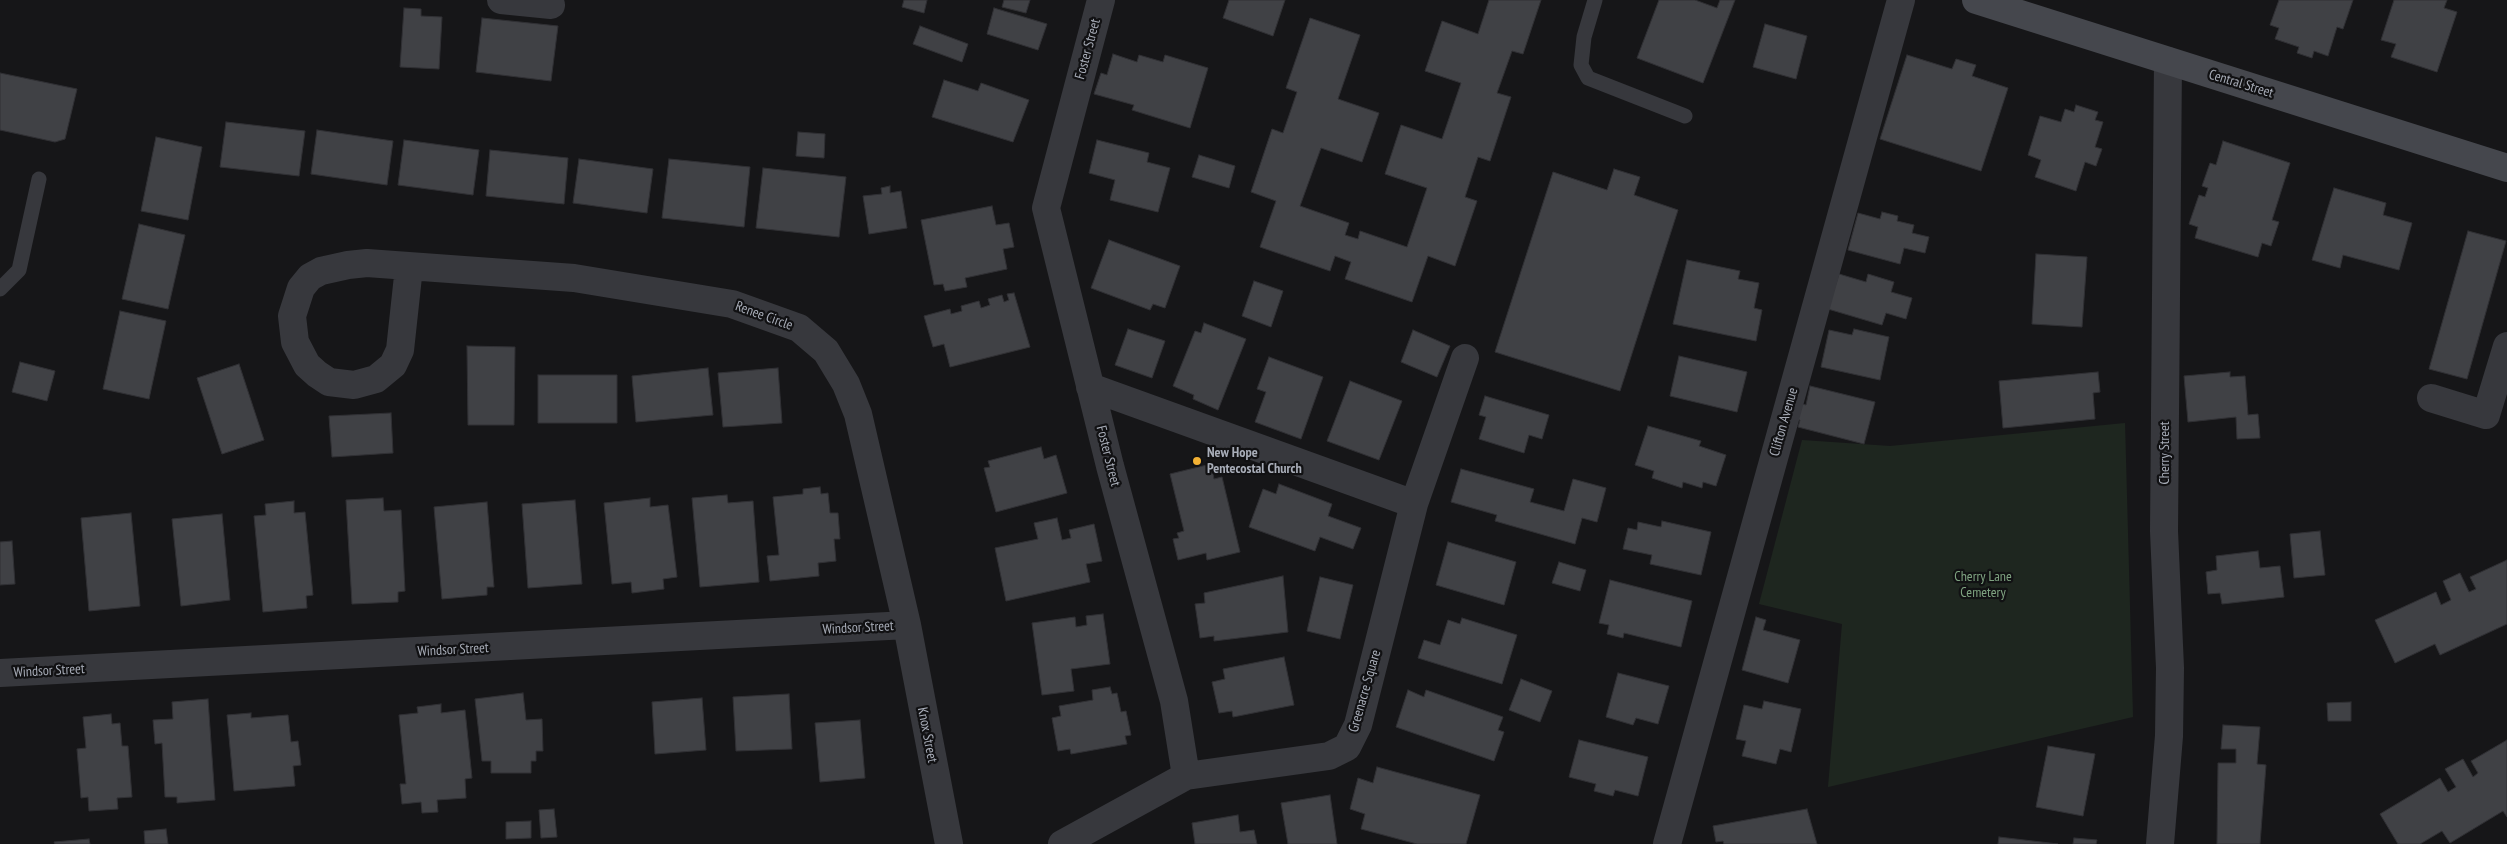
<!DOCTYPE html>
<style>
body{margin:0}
canvas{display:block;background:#161618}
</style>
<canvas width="2507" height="844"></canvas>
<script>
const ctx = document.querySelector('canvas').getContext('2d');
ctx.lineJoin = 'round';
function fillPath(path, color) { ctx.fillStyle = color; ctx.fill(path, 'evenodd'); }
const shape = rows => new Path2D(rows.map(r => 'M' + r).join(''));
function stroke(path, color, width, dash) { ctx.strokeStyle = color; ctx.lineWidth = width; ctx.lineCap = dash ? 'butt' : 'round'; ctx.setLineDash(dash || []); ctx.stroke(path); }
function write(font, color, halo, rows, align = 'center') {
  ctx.font = font + ' "PT Sans Narrow",sans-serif'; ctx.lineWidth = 4.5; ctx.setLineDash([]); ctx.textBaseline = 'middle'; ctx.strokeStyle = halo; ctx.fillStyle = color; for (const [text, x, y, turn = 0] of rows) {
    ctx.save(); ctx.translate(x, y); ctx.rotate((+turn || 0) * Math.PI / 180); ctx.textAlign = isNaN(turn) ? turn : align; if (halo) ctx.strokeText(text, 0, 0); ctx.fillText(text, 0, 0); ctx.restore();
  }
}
fillPath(shape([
 [2125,423,2133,717,1828,787,1842,624,1759,604,1802,440,1890,446]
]), '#1e261f');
const building = shape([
 [904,0,927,0,924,13,902,7,904,0],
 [1004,0,1030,0,1026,13,1002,7,1004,0],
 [1229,0,1285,0,1273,36,1223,18,1229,0],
 [1489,0,1541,0,1523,54,1512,51,1497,93,1511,97,1490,161,1478,157,1465,197,1477,201,1455,266,1428,256,1412,302,1345,279,1351,262,1335,256,1330,271,1260,247,1276,201,1251,192,1272,129,1283,133,1297,92,1286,88,1310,18,1360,35,1338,99,1379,113,1362,162,1321,148,1300,206,1349,223,1345,235,1358,239,1360,231,1407,247,1427,188,1385,174,1401,125,1442,139,1461,83,1425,71,1442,21,1478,34,1489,0],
 [1659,0,1695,0,1717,8,1720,0,1735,0,1703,83,1637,58,1659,0],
 [2279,0,2353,0,2343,29,2337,27,2328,56,2314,51,2312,58,2297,53,2299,47,2275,39,2279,28,2270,25,2279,0],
 [2394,0,2447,0,2444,8,2457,12,2437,72,2391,57,2396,44,2381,40,2394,0],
 [404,8,421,9,421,16,442,17,439,69,400,67,404,8],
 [994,8,1047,24,1038,50,987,34,994,8],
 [482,18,558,26,551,81,476,72,482,18],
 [1765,24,1807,36,1796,79,1753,67,1765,24],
 [920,26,968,44,962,62,913,44,920,26],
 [1113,54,1137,62,1139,55,1163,62,1165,55,1208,68,1190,128,1132,110,1134,105,1094,94,1101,73,1107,75,1113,54],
 [1907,55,1952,69,1956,59,1976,65,1972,76,2008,88,1981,171,1880,139,1907,55],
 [0,73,77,89,65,139,55,142,0,130,0,73],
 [944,80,978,91,981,83,1029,100,1013,142,932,117,944,80],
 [2076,105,2098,112,2095,120,2103,122,2095,147,2102,149,2096,166,2085,162,2076,191,2035,177,2041,160,2028,155,2040,116,2061,122,2065,109,2074,112,2076,105],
 [226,122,305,131,299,176,220,167,226,122],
 [317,130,393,141,387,185,311,174,317,130],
 [798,132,825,134,824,158,796,156,798,132],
 [156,137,202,147,188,220,141,211,156,137],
 [404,140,479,150,473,195,398,185,404,140],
 [1097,140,1149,153,1147,162,1170,168,1158,212,1110,200,1115,180,1089,173,1097,140],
 [2223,141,2290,163,2272,220,2279,222,2271,246,2262,243,2258,257,2195,238,2198,227,2189,224,2199,195,2205,197,2208,188,2202,186,2210,163,2216,165,2223,141],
 [490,150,568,158,564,204,486,196,490,150],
 [1199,155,1235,166,1229,188,1192,177,1199,155],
 [579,159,653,169,647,213,573,203,579,159],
 [669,159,750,167,744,227,662,218,669,159],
 [763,168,846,177,839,237,756,228,763,168],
 [1614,169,1640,177,1634,195,1678,210,1620,391,1495,352,1553,172,1607,190,1614,169],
 [890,186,890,193,901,191,907,228,869,234,863,196,882,194,881,188,890,186],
 [2334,188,2386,203,2383,215,2412,223,2399,270,2343,255,2340,268,2312,260,2334,188],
 [992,206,996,225,1009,223,1014,247,1003,249,1007,269,965,278,967,287,945,291,943,284,934,285,921,220,992,206],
 [1882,212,1898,216,1897,221,1914,225,1912,233,1929,237,1925,253,1904,248,1900,264,1848,250,1858,213,1880,219,1882,212],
 [139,224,185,235,168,309,122,299,139,224],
 [2468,231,2506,241,2467,379,2429,369,2468,231],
 [1109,240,1180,266,1165,308,1153,304,1150,310,1091,288,1109,240],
 [2036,254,2087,257,2082,327,2032,324,2036,254],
 [1687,260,1740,271,1738,279,1759,283,1754,308,1762,310,1756,341,1673,324,1687,260],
 [1839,274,1866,282,1868,274,1894,282,1891,292,1912,298,1906,319,1886,313,1882,325,1828,309,1839,274],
 [1254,281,1283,291,1271,327,1242,316,1254,281],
 [1014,293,1030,347,950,367,944,344,933,347,924,316,950,309,951,314,962,311,961,306,979,301,981,308,990,305,988,299,1002,295,1004,302,1009,300,1007,294,1014,293],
 [120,311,166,321,149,399,103,389,120,311],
 [1204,323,1246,339,1218,410,1193,399,1194,395,1173,386,1195,331,1201,333,1204,323],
 [1128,329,1165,341,1152,378,1115,365,1128,329],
 [1854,329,1889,337,1880,380,1821,367,1829,330,1852,335,1854,329],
 [1413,330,1450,346,1437,377,1401,362,1413,330],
 [467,346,515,347,514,425,468,425,467,346],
 [1679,356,1747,372,1737,412,1670,396,1679,356],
 [1269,357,1323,377,1301,439,1255,422,1266,392,1257,389,1269,357],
 [20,362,55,371,47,401,12,392,20,362],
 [239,364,264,440,222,454,197,378,239,364],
 [708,368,713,415,636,422,632,376,708,368],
 [778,368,782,423,723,427,718,373,778,368],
 [2098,372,2100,392,2093,393,2095,419,2003,428,1999,381,2098,372],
 [2230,372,2230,377,2245,376,2248,415,2258,414,2260,438,2237,439,2236,417,2188,422,2184,376,2230,372],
 [538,375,617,375,617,423,538,423,538,375],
 [1350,381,1402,401,1379,460,1327,441,1350,381],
 [1810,386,1875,402,1864,444,1798,427,1800,420,1790,418,1795,402,1806,405,1810,386],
 [1485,396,1549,415,1542,439,1529,435,1524,453,1479,439,1486,417,1479,415,1485,396],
 [391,413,393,453,332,457,329,416,391,413],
 [1648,426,1701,441,1699,446,1726,455,1716,486,1703,482,1702,488,1683,482,1682,488,1652,478,1654,471,1635,465,1648,426],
 [1041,447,1044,459,1056,455,1067,493,996,512,984,468,990,467,988,461,1041,447],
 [1211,464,1214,479,1222,477,1240,552,1207,560,1206,553,1178,560,1173,539,1179,538,1177,533,1184,531,1170,474,1211,464],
 [1461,469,1534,489,1530,502,1564,511,1573,479,1606,488,1597,522,1582,518,1575,544,1495,521,1497,515,1451,502,1461,469],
 [1279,484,1332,504,1328,516,1361,528,1353,549,1320,537,1315,551,1249,527,1263,489,1276,494,1279,484],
 [820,487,821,494,828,493,830,513,838,513,840,539,834,539,836,561,818,563,819,576,770,581,767,556,779,555,773,497,803,494,803,489,820,487],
 [727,495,728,503,753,501,759,582,700,587,692,498,727,495],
 [383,498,384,511,401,510,405,591,398,592,398,602,352,604,346,500,383,498],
 [650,498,650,507,668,505,677,577,663,579,664,589,632,593,631,582,612,584,604,503,650,498],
 [575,500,582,584,528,588,522,504,575,500],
 [294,501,294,513,305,512,313,595,306,596,307,608,263,612,254,516,266,515,265,504,294,501],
 [487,502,494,587,487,587,487,595,442,599,434,507,487,502],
 [131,513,140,606,89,611,81,518,131,513],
 [222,514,230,600,181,606,172,519,222,514],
 [1057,518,1062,540,1071,538,1069,530,1094,524,1102,561,1086,564,1090,582,1006,601,995,548,1038,539,1034,523,1057,518],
 [1662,521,1711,532,1701,575,1650,564,1652,555,1623,549,1628,528,1637,530,1638,522,1661,527,1662,521],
 [2320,531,2325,575,2294,578,2290,534,2320,531],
 [12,541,15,584,0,585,0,542,12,541],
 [1448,542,1516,562,1504,605,1436,585,1448,542],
 [2258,551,2260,568,2280,566,2284,597,2222,604,2220,593,2208,594,2206,572,2217,570,2216,556,2258,551],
 [2507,560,2507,624,2440,655,2435,644,2395,663,2375,620,2436,592,2441,605,2451,600,2443,581,2460,573,2469,592,2476,589,2470,577,2507,560],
 [1559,562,1586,570,1580,591,1552,583,1559,562],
 [1283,576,1288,632,1214,641,1214,636,1200,638,1195,604,1205,603,1204,593,1283,576],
 [1320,577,1353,585,1340,639,1307,631,1320,577],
 [1610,580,1692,601,1681,647,1624,633,1623,638,1607,634,1609,625,1599,623,1610,580],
 [1103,614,1110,664,1071,669,1074,691,1042,695,1032,623,1075,617,1076,627,1087,625,1086,616,1103,614],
 [1756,617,1766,620,1763,630,1800,640,1788,683,1742,670,1756,617],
 [1462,618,1517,635,1502,684,1418,658,1424,640,1440,645,1448,620,1460,624,1462,618],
 [1284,657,1294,705,1233,717,1232,711,1219,713,1212,682,1225,679,1223,669,1284,657],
 [1618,673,1669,686,1658,724,1636,718,1633,725,1606,717,1618,673],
 [1521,679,1552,691,1540,722,1509,710,1521,679],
 [1110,687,1112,694,1117,693,1121,712,1126,711,1131,735,1125,736,1127,744,1071,754,1070,749,1058,751,1052,718,1061,716,1059,706,1093,700,1092,690,1110,687],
 [1408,690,1424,697,1426,690,1503,717,1498,730,1504,732,1494,761,1396,727,1408,690],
 [523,693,526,720,542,719,543,751,536,751,536,761,531,761,531,773,491,773,491,761,482,761,475,699,523,693],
 [789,694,792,749,736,751,733,697,789,694],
 [702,698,706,750,655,754,652,702,702,698],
 [208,699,215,800,177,803,177,797,165,797,162,743,155,744,153,720,173,719,172,702,208,699],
 [1764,701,1801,709,1791,752,1780,749,1776,764,1742,756,1746,741,1736,739,1744,705,1762,709,1764,701],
 [2351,702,2351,721,2328,721,2327,703,2351,702],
 [441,704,441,713,465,710,472,778,465,779,466,798,437,800,438,812,422,813,421,802,402,804,400,784,406,784,399,715,418,713,417,707,441,704],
 [251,713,251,718,288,715,291,742,298,741,301,765,293,766,295,786,234,791,227,715,251,713],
 [111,714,112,724,120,723,122,746,128,746,132,797,117,798,118,809,89,811,88,797,81,798,77,749,86,748,83,717,111,714],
 [860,720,865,778,820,782,815,723,860,720],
 [2223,725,2260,727,2257,764,2266,765,2260,844,2217,844,2218,763,2236,763,2236,749,2221,749,2223,725],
 [1579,740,1648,757,1638,796,1615,790,1613,796,1594,791,1596,784,1569,777,1579,740],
 [2507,740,2507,817,2503,811,2450,843,2442,831,2420,844,2398,844,2380,814,2440,778,2448,792,2456,787,2445,769,2463,759,2473,777,2478,773,2471,761,2507,740],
 [2048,746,2095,754,2083,816,2036,807,2048,746],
 [1377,767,1480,795,1466,844,1417,844,1361,829,1365,814,1350,809,1358,778,1373,783,1377,767],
 [1330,795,1337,844,1288,844,1281,803,1330,795],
 [554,809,557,837,541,838,539,810,554,809],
 [1807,809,1817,844,1724,844,1723,841,1716,842,1713,826,1807,809],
 [1238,815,1240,832,1254,830,1257,844,1195,844,1192,823,1238,815],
 [531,821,531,838,506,839,506,822,531,821],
 [166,829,168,844,145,844,144,831,166,829],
 [1999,837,2058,844,1998,844,1999,837],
 [2074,838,2097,840,2096,844,2073,844,2074,838],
 [89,839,90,844,55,844,54,842,89,839]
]);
fillPath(building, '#404145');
stroke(building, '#303034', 1);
stroke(shape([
 [1595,0,1584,37,1581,65,1588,78,1685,116],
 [0,289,19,270,39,179]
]), '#37383d', 15);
stroke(shape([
 [501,0,551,5],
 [409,267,400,350,393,365,376,379,354,385,329,382,317,374,307,365,295,342,292,316,301,288,310,277,321,271,348,265,367,263,574,278,732,304,799,328,826,351,846,384,858,414,907,625,949,844],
 [1090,387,1414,504,1358,725,1347,747,1329,756,1186,776],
 [2431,398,2486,415,2507,346],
 [1414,504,1465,358],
 [0,673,907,625],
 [1062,844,1186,776,1174,701,1110,466,1046,208,1101,0],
 [1667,844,1901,0],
 [2160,844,2169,736,2170,668,2164,531,2168,61]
]), '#37383d', 28);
stroke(shape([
 [1976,0,2507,168]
]), '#45474d', 28);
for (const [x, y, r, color] of [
 [1197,461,5,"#f2b134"]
]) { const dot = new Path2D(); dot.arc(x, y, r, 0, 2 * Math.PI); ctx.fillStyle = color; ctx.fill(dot); stroke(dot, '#111113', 2); }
write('14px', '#a8adb8', '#111113', [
 ["Foster Street",1088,49,-75],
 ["Central Street",2241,84,17],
 ["Renee Circle",764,316,20],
 ["Clifton Avenue",1784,422,-74],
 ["Cherry Street",2165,453,-90],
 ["Foster Street",1108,456,76],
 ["Windsor Street",858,628,-3],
 ["Windsor Street",453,650,-3],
 ["Windsor Street",49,671,-3],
 ["Greenacre Square",1365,691,-74],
 ["Knox Street",927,735,79]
]);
write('bold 14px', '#a8adb8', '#111113', [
 ["New Hope",1207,453],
 ["Pentecostal Church",1207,469]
], 'left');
write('14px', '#7fa381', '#111113', [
 ["Cherry Lane",1983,577],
 ["Cemetery",1983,593]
]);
</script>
